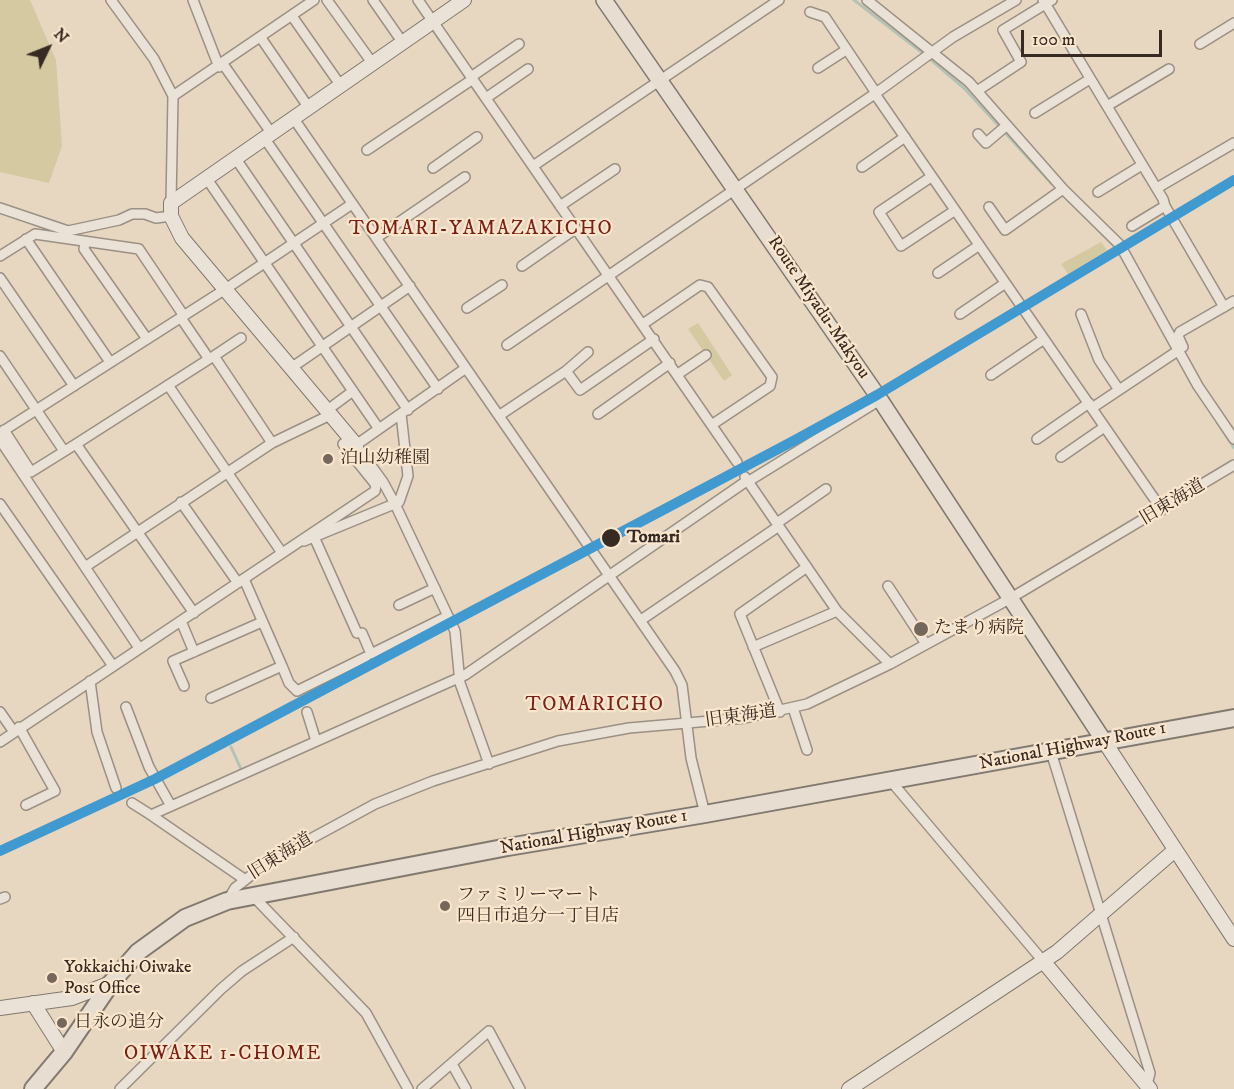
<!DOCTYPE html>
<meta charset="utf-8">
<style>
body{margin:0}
#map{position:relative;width:1234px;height:1089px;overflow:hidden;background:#e7d7c1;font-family:"IM FELL DW Pica",serif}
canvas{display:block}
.north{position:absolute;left:18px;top:18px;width:60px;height:60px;-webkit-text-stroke:4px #fae6cc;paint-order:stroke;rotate:47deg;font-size:16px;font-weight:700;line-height:24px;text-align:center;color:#372a23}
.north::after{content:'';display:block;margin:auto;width:21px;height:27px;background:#372a23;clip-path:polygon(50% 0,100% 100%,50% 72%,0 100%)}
.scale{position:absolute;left:1021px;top:30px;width:141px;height:27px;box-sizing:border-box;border:3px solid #372a23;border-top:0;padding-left:8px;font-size:18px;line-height:21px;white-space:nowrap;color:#372a23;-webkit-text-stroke:4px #fae6cc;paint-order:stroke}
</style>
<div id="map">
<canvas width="1234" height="1089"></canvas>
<div class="north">N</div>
<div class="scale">100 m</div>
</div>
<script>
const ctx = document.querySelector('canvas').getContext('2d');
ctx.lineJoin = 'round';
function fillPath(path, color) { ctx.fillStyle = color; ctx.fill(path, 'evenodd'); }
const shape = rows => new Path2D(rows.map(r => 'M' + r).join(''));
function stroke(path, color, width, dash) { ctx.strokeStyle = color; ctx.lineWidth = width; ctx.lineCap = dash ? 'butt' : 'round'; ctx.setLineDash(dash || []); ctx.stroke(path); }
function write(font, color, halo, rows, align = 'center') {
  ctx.font = font + ' "IM FELL DW Pica","Noto Serif JP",serif'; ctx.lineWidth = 4.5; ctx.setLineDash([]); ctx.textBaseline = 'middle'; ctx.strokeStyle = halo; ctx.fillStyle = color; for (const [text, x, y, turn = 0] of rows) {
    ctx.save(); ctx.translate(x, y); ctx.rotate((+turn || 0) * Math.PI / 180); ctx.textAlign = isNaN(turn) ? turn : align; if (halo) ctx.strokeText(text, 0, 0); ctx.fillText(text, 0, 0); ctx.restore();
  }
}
fillPath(shape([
 [0,0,30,0,56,60,62,146,49,183,0,172],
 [1101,242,1107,250,1068,274,1061,264],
 [698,323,732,375,724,381,688,329]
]), '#d4c9a1');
stroke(shape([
 [854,0,924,54],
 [435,33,479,96],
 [929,58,965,89,1052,184],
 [1065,197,1116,248],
 [575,235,584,248],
 [627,310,678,384],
 [1217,422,1234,448],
 [231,747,241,769]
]), '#b3c3b3', 3);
const street = shape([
 [111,0,154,59,173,96,171,203],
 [193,0,219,67],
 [327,0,373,64],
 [373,0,403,43],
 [418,0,737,462],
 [867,0,969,82,1063,189,1120,245,1198,386,1234,439],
 [1043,0,1163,199,1165,206,1132,226],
 [810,12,825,17,876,93],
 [292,16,341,86],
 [261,38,309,108],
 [1200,44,1234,23],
 [223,64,272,134],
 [818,68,846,50],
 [471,77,519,44],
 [977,91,1021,62,1003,30,1052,0],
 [875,94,1162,510],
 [173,96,314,0],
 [486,98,528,69],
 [1107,106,1169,69],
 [1035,113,1090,79],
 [294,119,675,671,682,685,691,758,705,814],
 [978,134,986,143,1006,126],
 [265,139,438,389],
 [367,150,473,79],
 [236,159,408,410],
 [533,166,779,0],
 [862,167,905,137],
 [433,168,477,137],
 [931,177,879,212,901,246,954,211],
 [207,179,379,429],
 [1157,188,1234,143],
 [1098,192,1142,165],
 [560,206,615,169],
 [1165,206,1224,307],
 [989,207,1005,230,1063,189],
 [0,208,68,231,119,220,132,214,145,214,156,218,171,216],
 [376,238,465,177],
 [26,239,110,362],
 [85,242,84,249,147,339],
 [0,256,35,234,139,249,184,316],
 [522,266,575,229],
 [938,273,978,246],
 [0,278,74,386],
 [467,308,502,285],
 [960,314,1004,284],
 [1081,314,1099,360,1119,390],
 [643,324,700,285,708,287,772,377,770,386,713,424],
 [507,345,876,93,953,37,1016,0],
 [1183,347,1178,336,1180,332,1234,301],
 [0,356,64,451],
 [214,356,241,338],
 [209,359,214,356,272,443],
 [291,368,410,286],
 [466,368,356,445,383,482,395,504,455,631,460,683,489,764],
 [566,371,580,390,654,339],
 [678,374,706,355],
 [991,375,1044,339],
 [168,385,282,553],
 [1092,408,1179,350],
 [326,411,353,391],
 [598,414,670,363],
 [500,415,566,371,588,352],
 [4,430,31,472,76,444,209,359,181,318],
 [0,433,224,290,352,204],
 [1037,439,1089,403],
 [0,440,85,567],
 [76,444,194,613],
 [1061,457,1103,428],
 [745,477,837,611,890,664],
 [749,481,880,400],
 [181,502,238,583],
 [0,504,113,666],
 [777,523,826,489],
 [315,539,357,633],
 [304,541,399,502,408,476,401,414],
 [888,586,926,644],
 [399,605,435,588],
 [641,620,779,526],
 [181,621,194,652],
 [362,633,371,654,448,616],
 [753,647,837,611],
 [139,648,85,567,272,443,330,415],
 [282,666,289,683,297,691,366,657],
 [90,681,97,732,116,788],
 [184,686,173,661,262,622],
 [211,698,282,666,244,579],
 [126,707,149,767,171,806],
 [793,708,807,750],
 [0,712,14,732],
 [307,712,316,741],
 [780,712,740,614,807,567],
 [19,727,55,791,26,805],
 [0,742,375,491,376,485,343,444,350,439],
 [1051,752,1150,1073,1147,1085],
 [890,780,1043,961],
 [132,803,151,815],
 [244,879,151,815,465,675,748,480],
 [254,897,366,1013,408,1089],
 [0,899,5,897],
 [228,900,235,888,268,862,375,804,433,781,558,741,629,728,745,718,807,704,890,664,1011,598,1234,465],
 [452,1064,466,1089],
 [120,1089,221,989,242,971,294,937],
 [422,1089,489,1031,520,1089]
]);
const secondary = shape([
 [356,445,182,238,171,216,171,203,464,0],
 [1104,741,1234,939],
 [1043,961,1150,1089],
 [33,1003,64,1052],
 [0,1008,72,998,111,983],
 [849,1089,1057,952,1175,850]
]);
const primary = shape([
 [604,0,877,395,1104,741]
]);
const highway = shape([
 [33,1089,64,1052,111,983,138,952,185,918,227,901,508,847,705,814,1234,718]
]);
stroke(street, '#9b9083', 12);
stroke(secondary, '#82796e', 16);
stroke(primary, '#82796e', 18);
stroke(highway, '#82796e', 20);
stroke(street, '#eae2d7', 9);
stroke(secondary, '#eae2d7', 14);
stroke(primary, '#e7ddd0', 15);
stroke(highway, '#e7ddd0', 16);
stroke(shape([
 [0,851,155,779,797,439,877,395,1234,180]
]), '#4099cf', 10);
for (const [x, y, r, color] of [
 [328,459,6,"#75675a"],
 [611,538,10,"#372a23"],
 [921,629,8,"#75675a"],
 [445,906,6,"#75675a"],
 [52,978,6,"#75675a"],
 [62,1023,6,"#75675a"]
]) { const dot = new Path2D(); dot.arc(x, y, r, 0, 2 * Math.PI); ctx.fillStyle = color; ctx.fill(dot); stroke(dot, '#fae6cc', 2); }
write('18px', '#372a23', '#fae6cc', [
 ["Route Miyadu-Makyou",818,308,56],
 ["旧東海道",1173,503,-31],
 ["旧東海道",741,717,-8],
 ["National Highway Route 1",1073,747,-11],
 ["National Highway Route 1",594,833,-10],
 ["旧東海道",281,857,-32]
]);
write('18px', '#372a23', '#fae6cc', [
 ["泊山幼稚園",340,459],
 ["たまり病院",934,629],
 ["ファミリーマート",457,896],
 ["四日市追分一丁目店",457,917],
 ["Yokkaichi Oiwake",64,968],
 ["Post Office",64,989],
 ["日永の追分",74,1023]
], 'left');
write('bold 18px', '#372a23', '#fae6cc', [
 ["Tomari",627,538]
], 'left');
ctx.letterSpacing = '1.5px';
write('20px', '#7a1f14', '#fae6cc', [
 ["TOMARI-YAMAZAKICHO",481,230],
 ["TOMARICHO",595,706],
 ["OIWAKE 1-CHOME",223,1055]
]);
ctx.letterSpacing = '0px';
</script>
